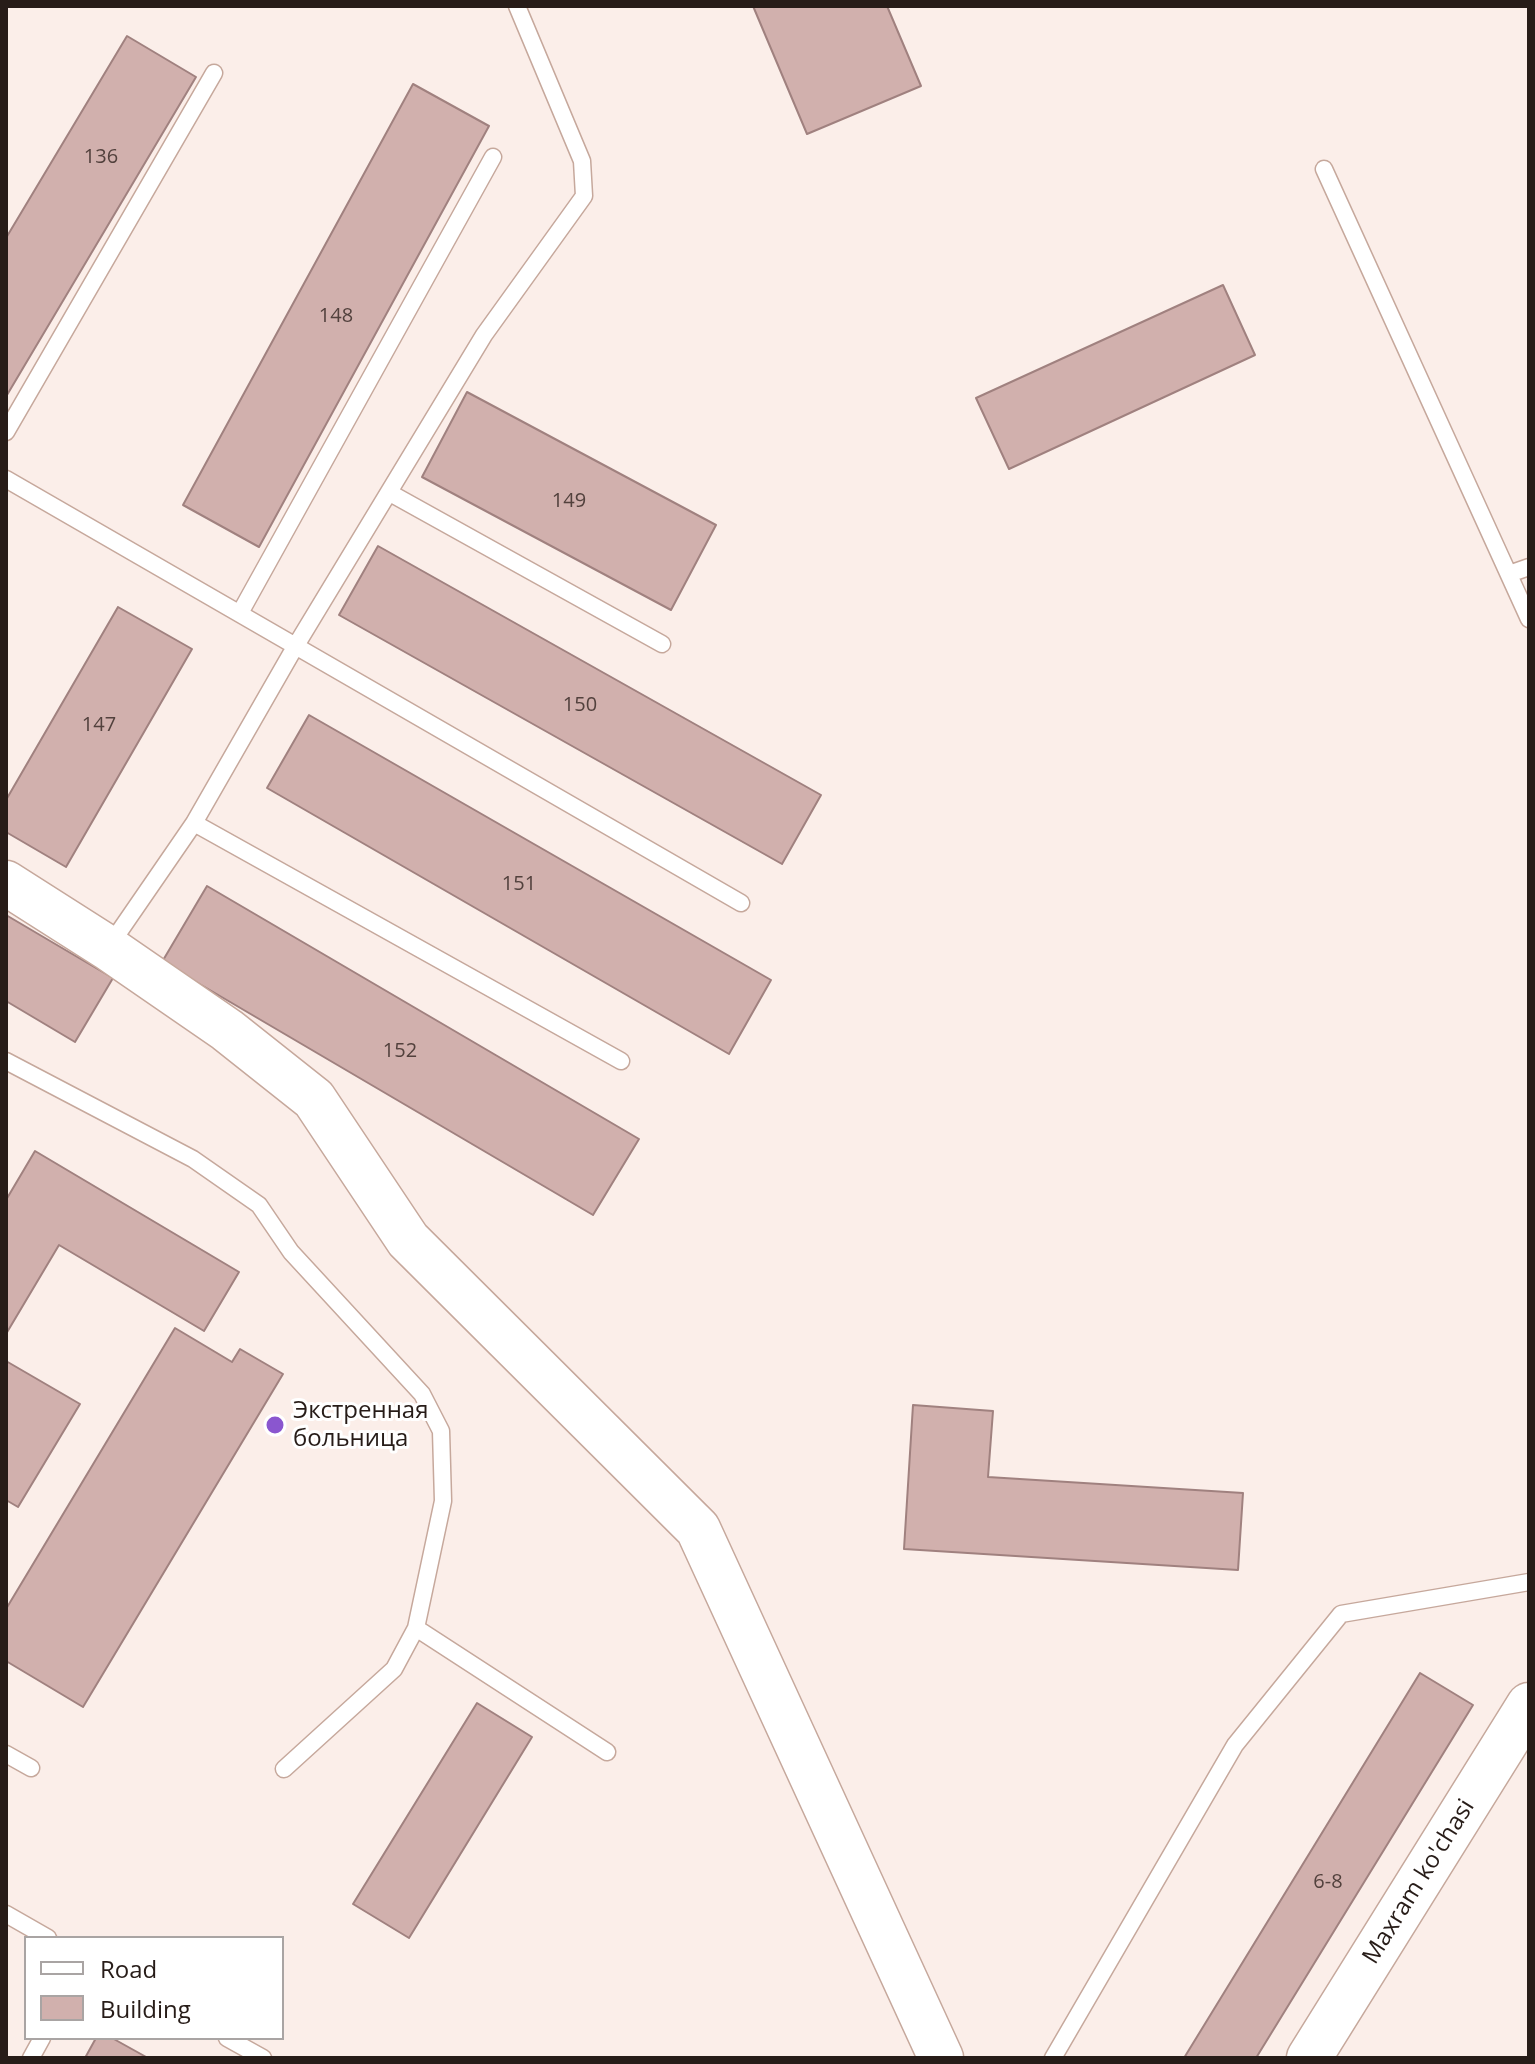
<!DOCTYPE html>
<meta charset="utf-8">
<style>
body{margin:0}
#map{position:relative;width:1535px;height:2064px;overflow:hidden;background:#fbeee9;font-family:"Open Sans",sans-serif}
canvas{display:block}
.frame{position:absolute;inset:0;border:8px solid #271c18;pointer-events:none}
.legend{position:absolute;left:24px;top:1936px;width:260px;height:104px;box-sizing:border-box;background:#fff;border:2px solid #a9a4a3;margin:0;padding:10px 14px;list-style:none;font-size:24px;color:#271c18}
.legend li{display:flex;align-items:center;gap:16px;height:40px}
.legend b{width:40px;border:2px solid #a9a4a3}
</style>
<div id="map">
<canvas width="1535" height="2064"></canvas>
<div class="frame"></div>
<ul class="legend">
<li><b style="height:10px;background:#fff"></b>Road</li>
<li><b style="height:22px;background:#d1b0ad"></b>Building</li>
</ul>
</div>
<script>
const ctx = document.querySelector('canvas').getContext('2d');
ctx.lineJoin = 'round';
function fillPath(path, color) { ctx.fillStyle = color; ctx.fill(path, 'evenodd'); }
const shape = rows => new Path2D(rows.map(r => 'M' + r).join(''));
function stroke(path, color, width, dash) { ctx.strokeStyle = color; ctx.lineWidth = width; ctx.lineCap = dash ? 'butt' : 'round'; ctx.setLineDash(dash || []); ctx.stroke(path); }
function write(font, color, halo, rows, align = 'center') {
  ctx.font = font + ' "Open Sans",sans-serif'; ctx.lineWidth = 6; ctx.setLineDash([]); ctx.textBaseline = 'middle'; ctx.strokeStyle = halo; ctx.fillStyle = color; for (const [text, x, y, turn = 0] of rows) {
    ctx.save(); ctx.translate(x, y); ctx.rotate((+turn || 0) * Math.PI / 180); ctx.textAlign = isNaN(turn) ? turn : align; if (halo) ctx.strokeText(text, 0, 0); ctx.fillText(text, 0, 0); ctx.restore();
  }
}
const building = shape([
 [753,6,887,6,921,86,807,134,753,6],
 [127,36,196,77,7,395,6,238,127,36],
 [413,84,489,126,259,547,183,505,413,84],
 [1223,285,1255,355,1009,469,976,398,1223,285],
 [467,392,716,525,671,610,422,477,467,392],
 [378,546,821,795,782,864,339,615,378,546],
 [118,607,192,649,66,867,6,832,6,800,118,607],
 [309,715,771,980,729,1054,267,788,309,715],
 [207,886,639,1139,593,1215,162,962,207,886],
 [6,915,113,978,75,1042,6,1001,6,915],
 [35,1151,239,1272,204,1331,59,1245,6,1334,6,1200,35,1151],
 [175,1328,232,1362,240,1349,283,1374,83,1707,6,1661,6,1609,175,1328],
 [6,1361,80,1404,18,1507,6,1500,6,1361],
 [913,1405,993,1411,988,1477,1243,1493,1238,1570,904,1549,913,1405],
 [1420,1673,1473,1705,1256,2058,1184,2058,1420,1673],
 [477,1703,532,1737,409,1938,353,1904,477,1703],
 [96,2038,112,2038,148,2058,85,2058,96,2038]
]);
fillPath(building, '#d1b0ad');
stroke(building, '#a0817f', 2);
const lane = shape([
 [1324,169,1529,619],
 [6,432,214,73],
 [6,479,741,903],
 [390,493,662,644],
 [1509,574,1529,567],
 [240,613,493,157],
 [194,823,621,1061],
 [108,948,194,823,295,647,484,335,584,196,582,161,517,6],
 [6,1061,193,1159,259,1205,291,1252,422,1394,441,1431,443,1501,416,1628,394,1669,284,1769],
 [416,1628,607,1752],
 [6,1754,31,1768],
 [6,1914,48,1938],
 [227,2038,263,2058],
 [31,2058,42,2038],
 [1053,2058,1235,1745,1341,1614,1529,1582]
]);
const secondary = shape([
 [6,883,108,948,227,1030,314,1099,408,1240,698,1529,941,2058],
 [1309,2058,1529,1705]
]);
stroke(lane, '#c6a89c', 19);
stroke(secondary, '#c6a89c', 47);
stroke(lane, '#fff', 16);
stroke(secondary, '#fff', 44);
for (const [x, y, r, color] of [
 [275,1425,10,"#8a56cf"]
]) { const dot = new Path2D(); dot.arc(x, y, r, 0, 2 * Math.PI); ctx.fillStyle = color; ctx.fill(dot); stroke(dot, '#fff', 3); }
write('20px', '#52413d', null, [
 ["136",101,157],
 ["148",336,316],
 ["149",569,501],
 ["150",580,705],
 ["147",99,725],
 ["151",519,884],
 ["152",400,1051],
 ["6-8",1328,1882]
]);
write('24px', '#271c18', '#fff', [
 ["Экстренная",293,1411],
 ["больница",293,1439]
], 'left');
write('24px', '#271c18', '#fff', [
 ["Maxram ko'chasi",1419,1882,-58]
]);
</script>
